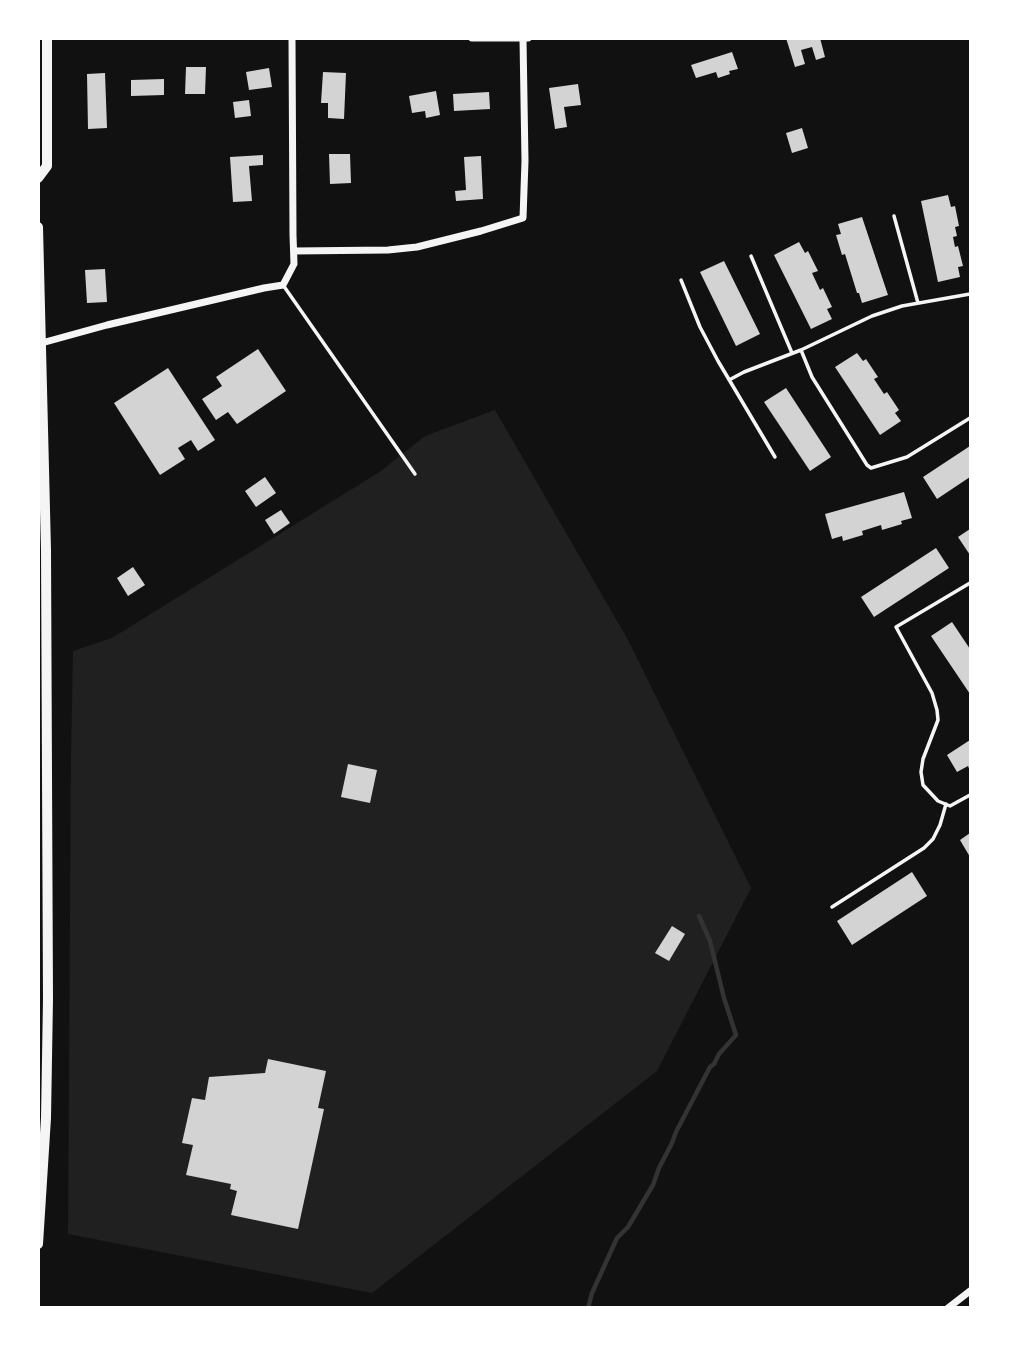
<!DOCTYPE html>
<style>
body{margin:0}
#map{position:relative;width:1009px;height:1346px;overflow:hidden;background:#111;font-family:Roboto,sans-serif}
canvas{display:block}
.frame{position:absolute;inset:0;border:40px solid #fff;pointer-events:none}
</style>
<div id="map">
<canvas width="1009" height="1346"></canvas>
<div class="frame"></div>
</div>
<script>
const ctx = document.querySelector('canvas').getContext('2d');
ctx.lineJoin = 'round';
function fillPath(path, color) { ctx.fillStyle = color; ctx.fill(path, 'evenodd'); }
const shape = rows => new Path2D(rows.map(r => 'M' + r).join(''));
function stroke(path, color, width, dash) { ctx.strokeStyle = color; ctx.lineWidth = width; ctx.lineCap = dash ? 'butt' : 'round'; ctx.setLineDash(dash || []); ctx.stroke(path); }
fillPath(shape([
 [495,410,628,640,751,888,657,1071,372,1293,68,1234,71,757,73,651,112,638,381,471,425,436]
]), '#202020');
stroke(shape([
 [588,1308,592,1293,617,1238,628,1227,653,1185,659,1168,672,1143,676,1132,710,1067,714,1064,719,1054,736,1035,724,998,710,941,699,916]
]), '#333', 4.5);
fillPath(shape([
 [786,38,820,38,825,57,816,60,812,47,801,50,805,64,795,67],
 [732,52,738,69,729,71,730,74,718,78,716,72,696,78,691,65],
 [186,67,206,67,205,94,185,94],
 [269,68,272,87,249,90,246,72],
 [323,72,346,73,344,119,328,118,328,103,321,103],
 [105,73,107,128,88,129,87,74],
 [164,79,164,95,131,96,131,80],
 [578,84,581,105,564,107,567,127,555,129,549,88],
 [436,91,440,115,426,118,425,111,412,113,409,96],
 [489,92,490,109,454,111,453,94],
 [249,100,251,116,235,118,233,102],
 [802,128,808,148,792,153,786,133],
 [329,154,350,154,351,183,330,184],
 [263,155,263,165,249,166,252,201,233,202,230,157],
 [481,156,483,199,456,201,455,191,466,190,464,157],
 [948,195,951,207,955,206,959,226,955,227,957,236,953,237,955,247,958,246,963,266,958,267,960,277,938,282,921,201],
 [862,217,888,295,862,303,859,293,857,293,845,254,842,255,836,235,841,234,838,224],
 [799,242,805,253,808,251,818,271,812,273,820,290,823,288,832,307,827,309,832,319,811,329,774,255],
 [724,261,760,334,736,346,700,272],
 [105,269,107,302,87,303,85,270],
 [258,349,286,391,237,424,228,412,216,420,202,399,222,386,216,377],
 [857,353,863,361,866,359,878,377,874,379,884,394,887,392,899,410,895,413,901,421,880,435,835,367],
 [168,368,215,440,198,451,191,440,178,448,185,459,160,475,114,403],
 [786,388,831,457,810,471,764,402],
 [970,446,970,477,937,499,923,477],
 [265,477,276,493,256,507,245,491],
 [904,492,912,518,901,521,902,524,882,530,881,525,862,531,863,535,843,541,842,536,832,539,825,514],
 [281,510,290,523,274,534,265,520],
 [970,529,970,555,958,537],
 [936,548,949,568,874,617,861,597],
 [133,567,145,585,128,596,117,578],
 [952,622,970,649,970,694,931,636],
 [970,740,970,771,968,766,957,772,947,755],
 [348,764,377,770,370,803,341,797],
 [970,833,970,857,960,840],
 [912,872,927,896,852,945,837,921],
 [672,926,685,934,669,961,655,953],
 [268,1059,326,1071,318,1108,324,1109,298,1229,231,1215,237,1191,230,1189,231,1184,186,1175,193,1145,182,1143,192,1098,205,1100,209,1077,265,1073]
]), '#d3d3d3');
stroke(shape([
 [894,216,918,303],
 [751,256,792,353],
 [681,280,700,327,718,361,775,457],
 [283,285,415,474],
 [801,350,812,377,867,465,871,468,907,457,970,418],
 [729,380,744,372,801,350,872,316,902,306,970,294],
 [970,583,896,627,932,693,937,710,938,720,923,759,921,772,923,785,938,801,950,806,970,795],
 [832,907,924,848,933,839,940,825,946,804]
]), '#f5f5f5', 3.5);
stroke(shape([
 [472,38,528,38],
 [294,251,388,250,417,247,481,231,523,218,525,161,523,39],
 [38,344,107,325,264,288,283,285,294,264,293,235,292,38],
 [948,1308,970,1291]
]), '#f5f5f5', 7);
stroke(shape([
 [38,178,47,166,47,38],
 [38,227,46,550,48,999,46,1118,38,1244]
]), '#f5f5f5', 10);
</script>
